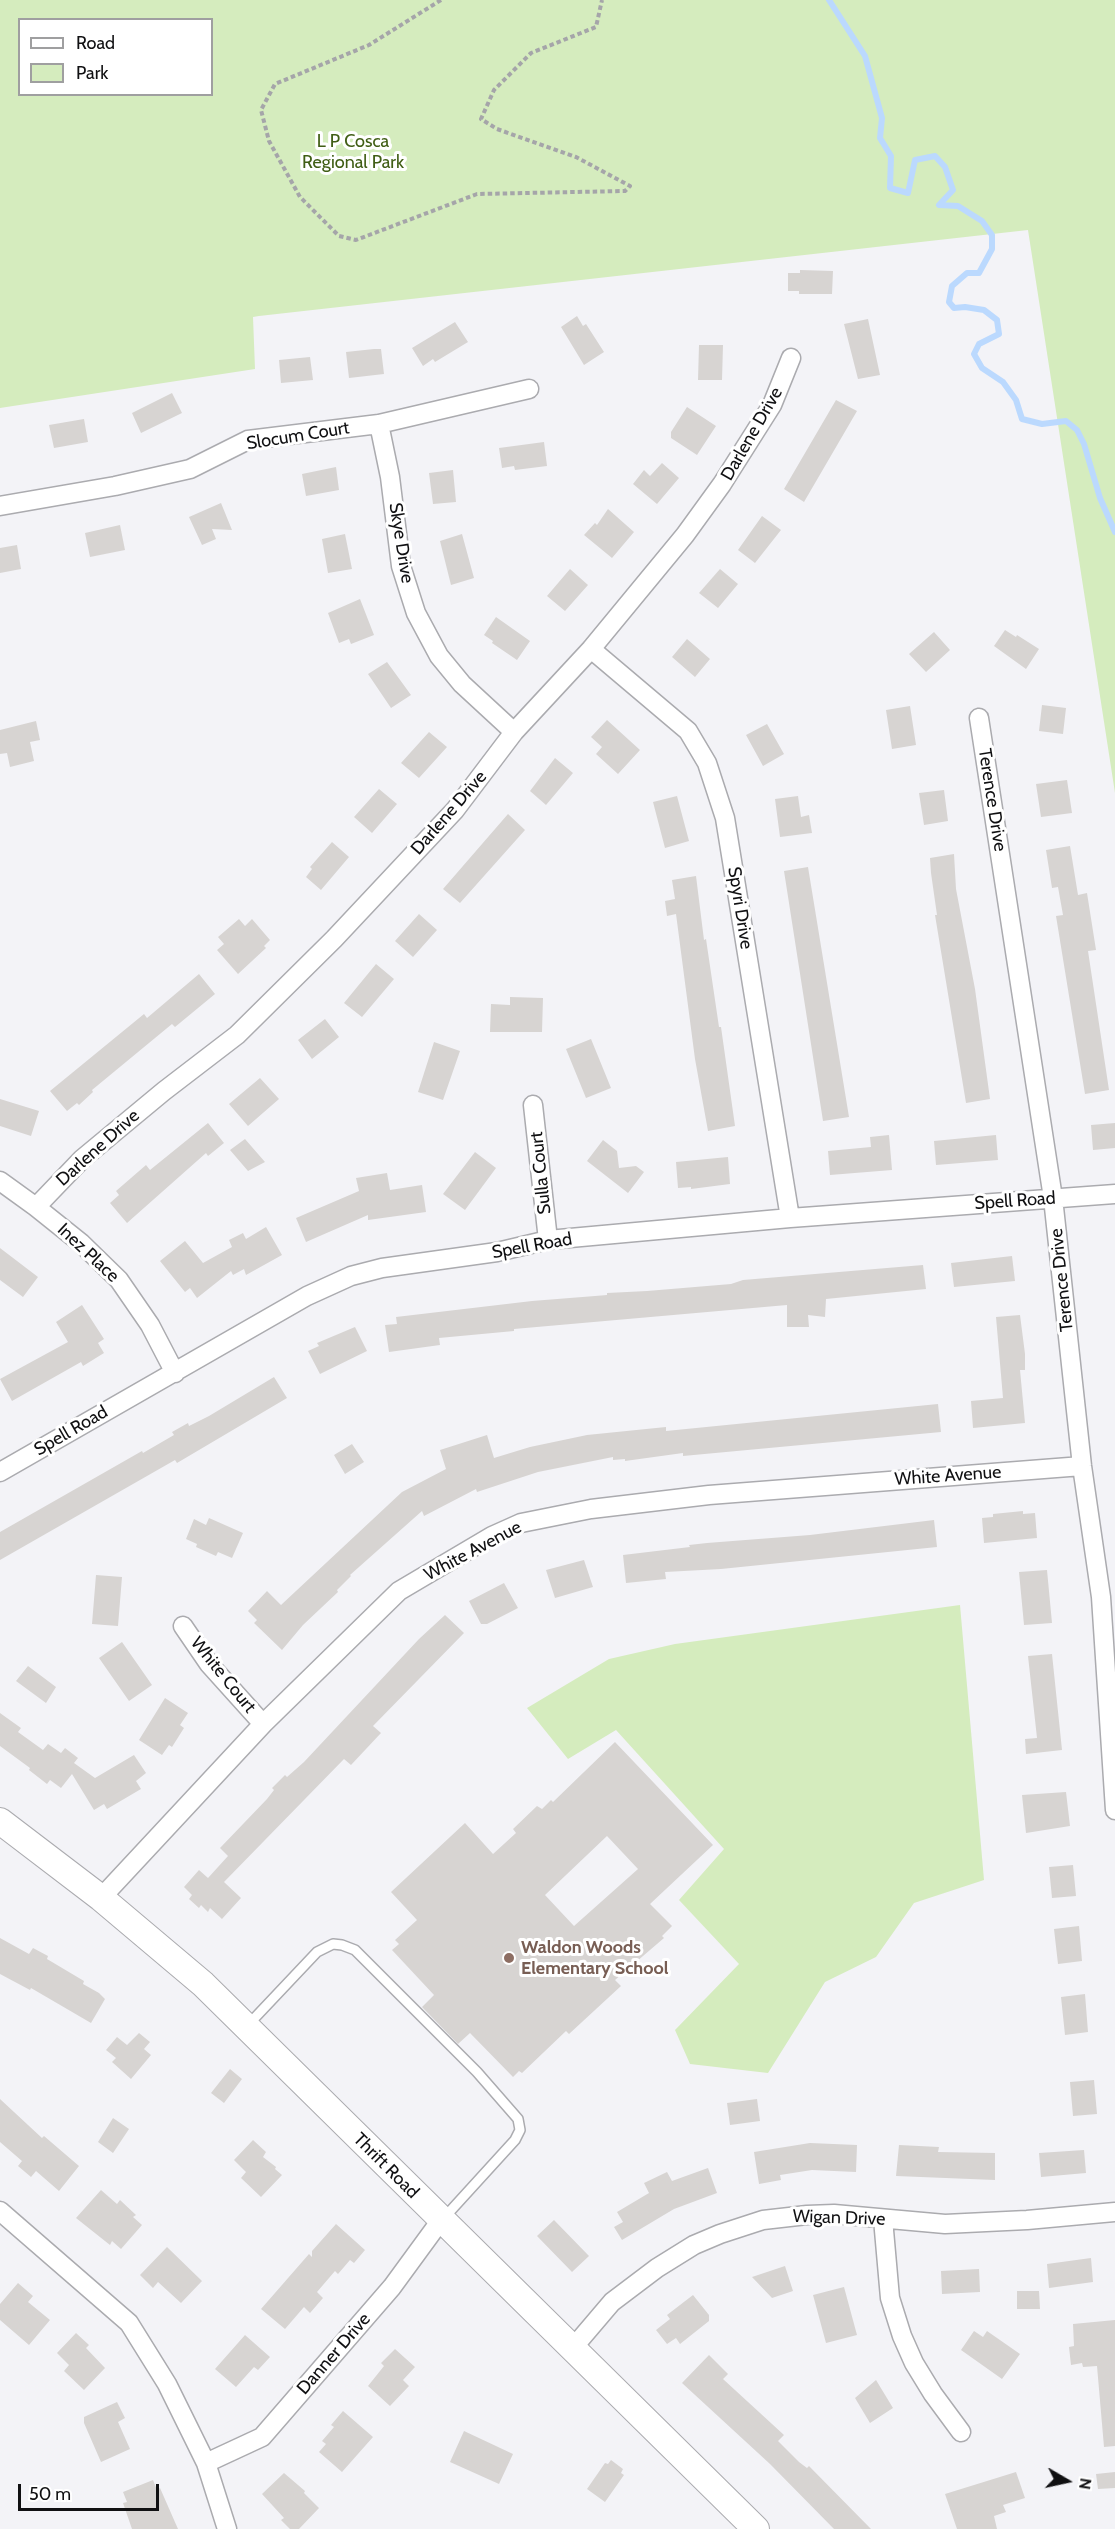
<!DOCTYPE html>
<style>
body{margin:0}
#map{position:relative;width:1115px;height:2529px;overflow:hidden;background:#f3f3f7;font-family:Cabin,sans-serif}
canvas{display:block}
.legend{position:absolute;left:18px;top:18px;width:195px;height:78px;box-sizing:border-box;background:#fff;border:2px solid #9f9fa0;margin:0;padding:8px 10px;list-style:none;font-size:18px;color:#101012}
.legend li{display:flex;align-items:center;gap:12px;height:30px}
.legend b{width:30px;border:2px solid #9f9fa0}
.north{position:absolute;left:1037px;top:2451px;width:60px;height:60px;-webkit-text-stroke:4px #fff;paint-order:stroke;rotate:99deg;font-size:16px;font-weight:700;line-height:24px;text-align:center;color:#101012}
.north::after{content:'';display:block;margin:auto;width:21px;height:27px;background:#101012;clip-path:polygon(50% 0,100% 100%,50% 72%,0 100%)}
.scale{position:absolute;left:18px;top:2484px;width:141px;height:27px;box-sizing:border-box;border:3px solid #101012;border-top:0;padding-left:8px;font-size:18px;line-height:21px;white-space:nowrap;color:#101012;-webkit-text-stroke:4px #fff;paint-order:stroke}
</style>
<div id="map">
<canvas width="1115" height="2529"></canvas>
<ul class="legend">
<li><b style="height:8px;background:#fff"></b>Road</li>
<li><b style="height:16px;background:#d5ecbe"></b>Park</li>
</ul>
<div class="north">N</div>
<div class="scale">50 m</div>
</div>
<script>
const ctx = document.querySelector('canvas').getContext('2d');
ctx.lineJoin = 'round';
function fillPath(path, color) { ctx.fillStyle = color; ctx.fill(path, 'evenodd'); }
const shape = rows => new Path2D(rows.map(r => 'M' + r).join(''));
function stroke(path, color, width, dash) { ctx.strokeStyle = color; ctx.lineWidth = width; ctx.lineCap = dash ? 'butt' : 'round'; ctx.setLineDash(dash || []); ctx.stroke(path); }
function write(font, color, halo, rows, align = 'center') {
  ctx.font = font + ' Cabin,sans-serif'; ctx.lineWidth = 6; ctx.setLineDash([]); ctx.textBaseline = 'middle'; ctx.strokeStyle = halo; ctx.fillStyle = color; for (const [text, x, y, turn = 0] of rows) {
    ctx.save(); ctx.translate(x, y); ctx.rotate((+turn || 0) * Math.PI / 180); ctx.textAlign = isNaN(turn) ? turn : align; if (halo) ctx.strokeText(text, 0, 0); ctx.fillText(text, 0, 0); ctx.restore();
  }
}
fillPath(shape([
 [0,0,1115,0,1115,793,1028,230,259,316,253,317,255,369,0,408],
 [20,20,212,20,212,94,20,94],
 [960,1605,984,1880,914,1903,876,1957,825,1982,768,2073,690,2064,675,2030,739,1964,679,1900,724,1849,616,1730,568,1759,527,1708,609,1659,675,1644]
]), '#d5ecbe');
stroke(shape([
 [829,0,865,56,882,118,880,138,891,156,890,188,908,193,915,160,935,156,945,167,953,190,939,205,958,206,982,221,992,235,992,249,979,273,967,273,952,286,949,302,954,308,965,307,984,310,997,320,999,334,979,344,974,354,982,368,1003,382,1016,400,1022,419,1042,424,1066,421,1077,430,1084,444,1100,498,1115,532]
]), '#bbd9fe', 6);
fillPath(shape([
 [800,270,833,271,832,294,799,294,799,291,788,291,788,273,800,273],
 [577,316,583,326,586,324,604,352,584,365,561,327],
 [868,319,880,375,858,379,844,324],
 [455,322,468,342,435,362,433,359,423,366,412,348],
 [699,345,723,345,722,380,698,380],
 [374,349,381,349,384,374,349,378,346,352],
 [310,357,313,380,281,383,279,360],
 [172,393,182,413,141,433,132,413],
 [836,400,857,411,804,502,784,489],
 [687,407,716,426,697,455,671,438,671,432],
 [84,419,88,442,54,448,49,425],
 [544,442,547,466,515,470,514,466,502,468,499,448],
 [662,463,679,478,657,504,633,484,644,470,650,476],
 [336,467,339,490,306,496,302,474],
 [453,470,456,502,433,504,429,473],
 [221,503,232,530,212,529,216,539,202,545,189,517],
 [608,509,634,532,612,558,584,535,595,523,597,525],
 [762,516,781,530,755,563,738,550],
 [120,525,125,550,90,557,85,533],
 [345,534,352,569,328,573,322,539],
 [462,534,474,578,451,585,440,541],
 [17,545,21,569,0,573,0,548],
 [570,569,588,585,565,611,547,596],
 [720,569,738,584,718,608,699,593],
 [360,599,374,635,351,644,349,639,339,643,328,613],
 [496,617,530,641,517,660,492,643,493,641,484,635],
 [1005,630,1016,637,1017,635,1039,649,1026,669,994,646],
 [934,632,950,650,926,672,909,654],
 [687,639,710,659,695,677,672,657],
 [387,662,411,695,391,708,368,674],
 [1042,705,1066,708,1063,734,1039,731],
 [910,706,916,745,892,749,886,710],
 [607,720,640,750,618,774,596,754,602,747,591,737],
 [36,721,40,740,30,742,34,761,10,767,7,753,0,754,0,730],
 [767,724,784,754,763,766,746,735],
 [429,732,447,747,419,778,401,763],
 [555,758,573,773,546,805,530,791],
 [1067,780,1072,813,1041,817,1036,784],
 [379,789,397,804,372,833,354,817],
 [944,790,948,821,924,825,919,793],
 [677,796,689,841,665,848,653,802],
 [798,796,801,817,809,815,812,833,780,837,775,799],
 [508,814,525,830,460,903,443,889],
 [332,842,349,857,321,890,306,877,312,869,310,867],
 [1070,846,1078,895,1087,893,1096,950,1088,951,1109,1090,1085,1094,1056,916,1063,915,1058,887,1052,888,1046,850],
 [954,854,956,889,975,989,990,1099,966,1103,935,915,937,915,931,873,930,858],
 [808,867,849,1117,823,1121,784,871],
 [696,876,704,940,706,939,719,1027,721,1027,735,1126,708,1131,695,1059,676,914,667,916,665,901,675,899,672,880],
 [419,914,437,930,413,957,395,941],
 [239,919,245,926,252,919,270,940,264,946,266,948,238,974,217,950,224,944,218,937],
 [376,964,394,979,362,1017,344,1003],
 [199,974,215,994,175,1027,172,1024,92,1090,93,1092,79,1105,77,1103,67,1111,50,1091,144,1014,147,1018],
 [510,997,543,998,542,1032,490,1032,491,1004,510,1005],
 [325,1019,339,1037,312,1059,298,1040],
 [591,1039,611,1088,586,1098,566,1049],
 [434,1042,460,1051,443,1100,418,1092],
 [260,1078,279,1099,248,1126,229,1104],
 [0,1099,39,1111,31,1136,0,1126],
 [208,1123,224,1143,208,1156,206,1153,127,1223,110,1203,119,1195,116,1191,146,1165,150,1170],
 [1115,1123,1115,1148,1093,1150,1091,1125],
 [889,1135,892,1170,830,1175,828,1151,871,1147,870,1137],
 [996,1135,998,1160,936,1165,934,1141],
 [245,1139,265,1162,248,1171,230,1150],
 [603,1140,617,1151,619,1168,636,1166,644,1172,628,1193,587,1161],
 [475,1152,496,1168,465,1210,443,1194],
 [728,1157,730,1184,691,1189,691,1187,678,1188,676,1162],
 [387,1173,390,1190,422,1185,426,1212,368,1220,368,1215,306,1242,296,1218,359,1191,356,1178],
 [266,1227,282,1255,246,1275,244,1269,233,1275,231,1271,197,1298,190,1288,185,1292,160,1261,185,1241,203,1263,232,1247,229,1240,243,1233,246,1239],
 [0,1248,38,1277,23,1297,0,1280],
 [1012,1256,1015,1281,954,1287,951,1263],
 [923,1265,926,1289,826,1299,825,1317,808,1315,809,1327,787,1327,787,1305,514,1329,514,1331,439,1338,440,1345,389,1352,385,1325,397,1324,396,1317,532,1301,595,1296,607,1295,607,1293,647,1291,731,1284,743,1280],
 [82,1305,104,1339,98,1343,104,1353,83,1366,81,1362,12,1401,0,1379,68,1342,56,1322],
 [1020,1315,1025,1354,1025,1370,1020,1370,1025,1423,973,1428,971,1401,1003,1398,996,1317],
 [355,1327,367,1351,320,1374,308,1351,319,1346,317,1343],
 [274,1377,287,1398,177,1463,175,1460,0,1560,0,1532,142,1451,143,1453,174,1435,172,1432,188,1423,189,1426,209,1416],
 [938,1404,941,1432,683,1456,683,1453,625,1461,625,1459,613,1460,613,1457,538,1472,477,1492,476,1489,424,1516,422,1511,350,1575,351,1576,337,1590,338,1592,303,1625,282,1650,254,1623,257,1620,248,1611,267,1591,281,1605,402,1492,446,1469,440,1450,487,1435,494,1458,530,1447,587,1435,666,1427,666,1431],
 [352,1444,364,1462,345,1474,334,1455],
 [1023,1511,1023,1514,1035,1513,1037,1538,984,1543,982,1518,993,1517,993,1514],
 [209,1518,243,1533,232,1558,218,1552,216,1556,196,1547,197,1544,186,1539,194,1519,206,1525],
 [934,1520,937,1547,721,1569,665,1572,666,1579,626,1583,623,1555,690,1547,689,1545,707,1543,810,1535],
 [584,1560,593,1587,555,1598,546,1570],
 [1047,1570,1052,1623,1024,1625,1019,1572],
 [96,1575,122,1577,118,1626,92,1624],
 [504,1583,518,1608,487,1624,481,1624,469,1601],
 [445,1615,464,1633,373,1726,381,1733,351,1765,344,1759,224,1882,241,1898,222,1919,210,1908,208,1912,201,1905,199,1908,189,1899,192,1895,184,1887,199,1870,208,1878,228,1856,220,1848,267,1799,274,1790,272,1788,285,1775,287,1777,304,1762,419,1639],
 [122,1642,152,1685,129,1701,99,1658],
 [1052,1654,1062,1750,1026,1754,1025,1739,1037,1738,1028,1656],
 [28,1666,56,1687,46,1703,16,1681],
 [165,1698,188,1713,180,1725,184,1728,172,1747,169,1745,162,1755,139,1740],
 [0,1713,21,1728,18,1732,43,1750,48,1744,61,1753,65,1748,78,1758,74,1763,95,1778,134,1755,146,1773,136,1781,141,1789,107,1809,104,1804,94,1810,72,1774,61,1788,50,1780,47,1784,29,1770,30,1768,0,1746],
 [615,1742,713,1845,650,1904,672,1926,662,1936,664,1938,615,1980,621,1986,569,2034,566,2031,522,2073,519,2071,513,2077,470,2033,458,2044,422,2007,434,1995,392,1950,399,1944,395,1940,417,1920,391,1892,465,1823,493,1854,516,1833,513,1829,537,1806,542,1809,551,1800,553,1802],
 [607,1836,638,1869,574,1926,545,1895],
 [1066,1792,1070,1826,1026,1833,1022,1795],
 [1073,1865,1076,1896,1052,1898,1049,1867],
 [1079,1926,1082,1961,1058,1964,1054,1929],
 [0,1938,29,1954,33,1948,48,1956,47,1959,84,1981,83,1984,99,1993,105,1999,91,2023,31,1988,30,1990,0,1974],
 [1085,1994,1088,2032,1065,2035,1061,1997],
 [139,2033,150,2042,144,2049,151,2055,131,2079,112,2062,116,2058,106,2050,117,2037,127,2045],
 [230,2069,242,2079,224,2103,211,2093],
 [1094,2080,1097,2114,1073,2116,1070,2082],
 [0,2099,42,2138,44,2136,79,2166,59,2191,36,2171,31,2177,18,2166,22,2161,0,2142],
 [757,2099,760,2121,730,2125,727,2103],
 [113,2118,129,2129,113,2153,98,2142],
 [253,2140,266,2152,263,2157,276,2167,275,2169,282,2175,261,2197,241,2178,246,2172,234,2160],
 [810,2143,857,2145,856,2172,812,2170,780,2175,781,2180,759,2184,754,2152],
 [899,2145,939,2147,938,2152,995,2153,995,2180,896,2176],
 [1084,2150,1086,2173,1041,2177,1039,2153],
 [708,2168,717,2193,674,2209,622,2240,614,2227,623,2222,617,2212,649,2193,644,2183,667,2172,672,2181],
 [101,2190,117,2204,120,2200,136,2215,133,2217,142,2225,121,2249,112,2241,110,2245,76,2218],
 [554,2220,589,2256,572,2272,537,2236],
 [336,2224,365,2250,354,2263,350,2260,338,2274,335,2271,317,2292,323,2298,310,2313,304,2307,285,2329,261,2309,309,2254,312,2257,312,2251],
 [167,2247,202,2281,181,2303,158,2282,153,2288,140,2275],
 [1091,2258,1093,2282,1049,2288,1047,2264],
 [785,2266,793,2291,772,2298,752,2277],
 [979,2269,980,2292,942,2294,941,2271],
 [18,2283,33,2296,28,2302,50,2320,29,2345,0,2320,0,2304],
 [844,2287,857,2335,826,2343,813,2295],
 [1017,2291,1039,2291,1040,2309,1017,2309],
 [693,2295,709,2315,709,2321,680,2344,676,2338,667,2344,656,2330,670,2319,667,2315],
 [1115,2320,1115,2446,1104,2447,1097,2366,1083,2367,1082,2363,1071,2365,1069,2347,1074,2346,1073,2324],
 [974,2331,983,2337,987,2331,1020,2354,1002,2379,961,2350],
 [76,2333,89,2345,86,2348,105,2368,84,2390,64,2371,69,2365,57,2353],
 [245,2335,270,2357,258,2370,254,2367,236,2387,215,2369],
 [395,2349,415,2367,403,2380,409,2386,390,2406,368,2386,384,2366,381,2363],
 [709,2355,728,2374,723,2379,784,2435,778,2441,799,2462,807,2468,809,2466,871,2529,834,2529,770,2464,682,2383],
 [876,2380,893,2408,870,2423,855,2398],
 [117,2402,125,2418,118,2422,130,2449,101,2462,84,2423,84,2417],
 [343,2411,373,2437,342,2472,319,2452,326,2444,322,2441,334,2427,331,2425],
 [464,2431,513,2454,499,2484,450,2462],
 [611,2460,623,2469,621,2473,624,2475,605,2502,587,2489,605,2463,608,2464],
 [1016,2472,1025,2498,1003,2505,1006,2512,994,2516,997,2529,957,2529,945,2494],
 [1115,2472,1115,2488,1098,2489,1096,2474],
 [284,2473,305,2491,304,2493,319,2508,299,2529,290,2529,281,2520,284,2518,262,2494],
 [153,2480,157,2490,160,2488,178,2529,132,2529,123,2503,127,2502,123,2492]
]), '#d7d4d2');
const lane = shape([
 [248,2025,317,1952,333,1944,342,1945,355,1950,477,2072,518,2119,520,2130,515,2140,443,2219]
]);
const street = shape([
 [379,424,390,477,401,566,416,613,439,656,462,684,514,732],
 [0,506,115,486,190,469,248,440,379,424,529,389],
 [591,649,688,731,707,763,725,818,790,1218],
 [979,718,1053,1198,1082,1466,1101,1597,1115,1810],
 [533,1105,548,1240],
 [0,1181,36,1207,81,1243,119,1280,150,1325,175,1373],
 [36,1207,82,1159,164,1091,237,1035,334,939,455,810,514,732,591,649,685,535,722,484,772,405,791,358],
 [0,1472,307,1296,351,1276,382,1268,497,1252,548,1240,790,1218,1115,1194],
 [183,1626,209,1664,263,1724],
 [101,1898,263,1724,399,1591,492,1536,521,1523,591,1509,709,1495,1082,1466],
 [0,2211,129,2323,167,2384,206,2463,227,2529],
 [883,2219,890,2298,902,2336,914,2363,933,2394,961,2432],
 [572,2349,612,2302,657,2268,694,2245,720,2234,763,2220,807,2215,834,2214,945,2224,1027,2220,1115,2212],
 [206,2463,262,2437,392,2287,441,2220]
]);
const secondary = shape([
 [0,1821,101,1898,203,1984,756,2529]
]);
stroke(lane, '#ababaf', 12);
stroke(street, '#ababaf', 21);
stroke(secondary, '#ababaf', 28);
stroke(shape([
 [441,0,369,45,275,84,261,110,269,141,300,197,339,236,356,240,477,194,625,191,630,186,576,157,497,129,481,119,494,90,531,53,596,27,602,0]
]), '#a5a5a9', 4, [4.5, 3]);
stroke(lane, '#fff', 9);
stroke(street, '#fff', 18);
stroke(secondary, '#fff', 26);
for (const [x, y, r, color] of [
 [509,1958,6,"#8d6e63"]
]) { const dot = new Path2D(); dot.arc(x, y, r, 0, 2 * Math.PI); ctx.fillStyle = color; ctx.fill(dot); stroke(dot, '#fff', 2); }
write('18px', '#405e15', '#fff', [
 ["L P Cosca",353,142],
 ["Regional Park",353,163]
]);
write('18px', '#101012', '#fff', [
 ["Darlene Drive",752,434,-60],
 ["Slocum Court",298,436,-9],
 ["Skye Drive",401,543,81],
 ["Terence Drive",992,800,81],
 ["Darlene Drive",449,813,-49],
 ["Spyri Drive",740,908,81],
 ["Darlene Drive",98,1148,-42],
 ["Sulla Court",541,1173,-96],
 ["Spell Road",1015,1201,-4],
 ["Spell Road",532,1246,-10],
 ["Inez Place",88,1253,43],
 ["Terence Drive",1062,1280,-96],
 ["Spell Road",71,1431,-30],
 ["White Avenue",948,1476,-4],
 ["White Avenue",473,1551,-28],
 ["White Court",223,1675,51],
 ["Thrift Road",386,2166,45],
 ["Wigan Drive",839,2218,2],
 ["Danner Drive",334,2354,-49]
]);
write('bold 18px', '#785e54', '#fff', [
 ["Waldon Woods",521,1948],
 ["Elementary School",521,1969]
], 'left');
</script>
